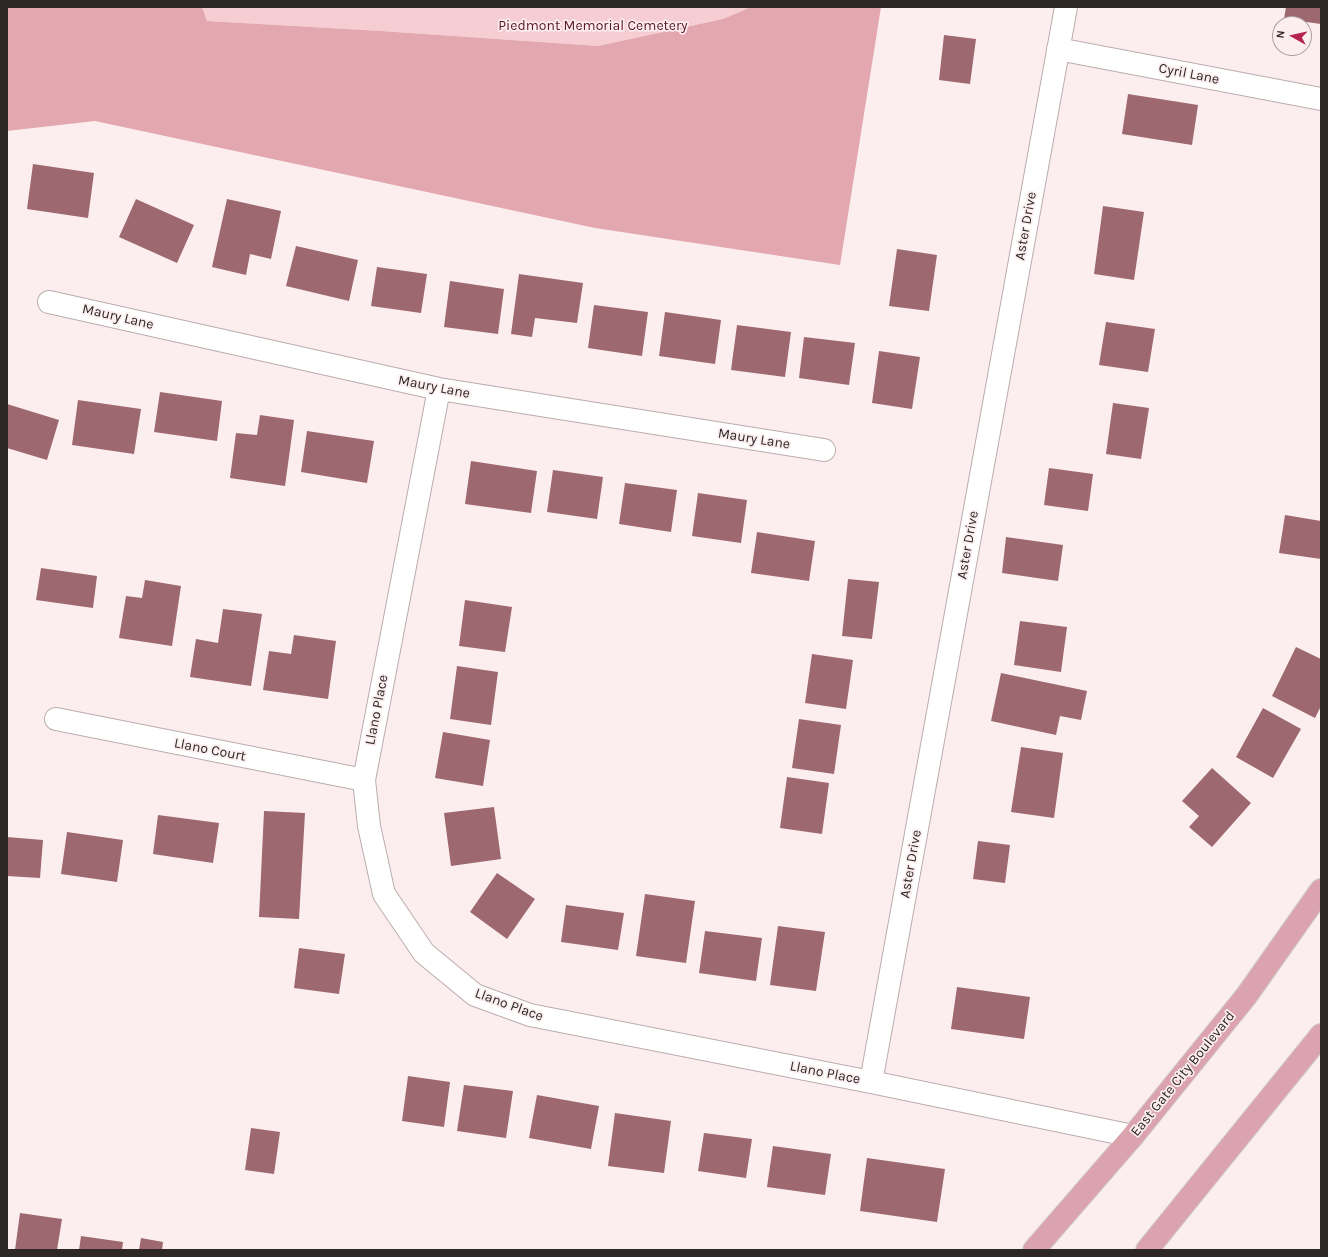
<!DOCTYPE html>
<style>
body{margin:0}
#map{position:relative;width:1328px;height:1257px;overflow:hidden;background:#fceeef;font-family:Karla,sans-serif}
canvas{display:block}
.frame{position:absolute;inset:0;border:8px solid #2d2728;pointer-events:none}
.north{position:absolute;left:1272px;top:16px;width:40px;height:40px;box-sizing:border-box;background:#fceeef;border:1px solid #a99e9f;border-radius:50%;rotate:278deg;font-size:11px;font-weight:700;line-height:16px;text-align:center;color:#2d2728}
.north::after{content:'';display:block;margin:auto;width:14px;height:18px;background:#b52450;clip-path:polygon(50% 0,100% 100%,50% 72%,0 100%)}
</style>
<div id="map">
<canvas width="1328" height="1257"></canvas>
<div class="frame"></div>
<div class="north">N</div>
</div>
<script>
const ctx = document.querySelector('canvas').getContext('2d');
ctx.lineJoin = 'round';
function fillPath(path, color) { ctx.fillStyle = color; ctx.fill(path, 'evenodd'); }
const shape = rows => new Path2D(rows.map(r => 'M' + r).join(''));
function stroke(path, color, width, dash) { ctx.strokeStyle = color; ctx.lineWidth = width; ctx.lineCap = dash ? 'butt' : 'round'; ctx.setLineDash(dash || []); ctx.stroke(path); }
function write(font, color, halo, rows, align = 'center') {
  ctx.font = font + ' Karla,sans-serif'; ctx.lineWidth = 3.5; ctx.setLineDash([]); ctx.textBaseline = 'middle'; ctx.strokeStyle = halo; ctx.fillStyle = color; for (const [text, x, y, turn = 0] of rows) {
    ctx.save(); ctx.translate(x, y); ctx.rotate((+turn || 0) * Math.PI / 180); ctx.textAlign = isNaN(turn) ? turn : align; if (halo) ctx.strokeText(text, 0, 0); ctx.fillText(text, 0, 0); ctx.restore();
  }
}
fillPath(shape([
 [202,7,751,7,723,19,598,46,381,31,207,21]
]), '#f5cdd2');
fillPath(shape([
 [7,7,202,7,207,21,381,31,598,46,723,19,751,7,881,7,840,265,595,228,95,121,7,131]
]), '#e2a7af');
fillPath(shape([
 [1286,7,1321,7,1321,24,1284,19],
 [944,35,976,39,970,84,939,80],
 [1128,94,1198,105,1192,145,1122,134],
 [33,164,94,173,88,218,27,209],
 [136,199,194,225,177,263,119,237],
 [227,199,281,211,271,259,250,254,246,275,212,267],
 [1103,206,1144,212,1134,280,1094,274],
 [296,246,358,260,349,301,286,286],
 [897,249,937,255,929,311,889,306],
 [377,267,427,274,421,313,371,306],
 [519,274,583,283,577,323,535,318,532,337,511,334],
 [450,281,504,289,498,334,444,327],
 [594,305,648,312,642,356,588,348],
 [665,312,721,320,715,364,659,356],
 [1106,322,1155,329,1148,372,1099,365],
 [737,325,791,332,785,377,731,370],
 [804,337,855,343,849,385,799,378],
 [879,351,920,357,912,409,872,403],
 [160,392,222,401,217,441,154,432],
 [78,400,141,409,134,454,72,445],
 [1113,403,1149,408,1141,459,1106,454],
 [7,404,59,420,47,460,7,448],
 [260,415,294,420,285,486,230,478,236,433,257,435],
 [307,431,374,441,367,483,301,472],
 [471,461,537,471,531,513,465,504],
 [1049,468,1093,474,1088,511,1044,505],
 [553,470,603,477,597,519,547,512],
 [625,483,677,490,671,532,619,524],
 [698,493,747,500,741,543,692,536],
 [1285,515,1321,521,1321,559,1279,553],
 [757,532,815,541,809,581,751,573],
 [1006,537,1063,545,1058,581,1002,573],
 [41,568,97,576,93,608,36,600],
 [848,579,879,582,872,639,842,636],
 [145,580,181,586,172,646,119,638,126,596,142,598],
 [465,600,512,607,505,652,459,646],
 [223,609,262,614,251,686,190,677,196,639,218,643],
 [1020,621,1067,627,1061,672,1014,665],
 [294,635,336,641,328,699,263,690,269,651,291,654],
 [1296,647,1321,659,1321,706,1315,718,1272,696],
 [812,654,853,660,846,709,805,703],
 [457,666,498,672,491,725,450,719],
 [1001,673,1087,691,1081,720,1060,716,1056,735,991,721],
 [1263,708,1301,729,1273,778,1236,757],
 [799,719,841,725,834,774,792,768],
 [443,732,490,740,483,786,435,778],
 [1021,747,1063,753,1054,818,1011,812],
 [1212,768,1251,803,1212,847,1189,827,1199,816,1182,801],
 [787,777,829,783,822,834,780,828],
 [494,807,501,859,451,866,444,813],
 [264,811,305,813,299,919,259,917],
 [158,815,219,823,213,863,153,854],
 [67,832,123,840,117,882,61,874],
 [7,837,43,840,40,878,7,876],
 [978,841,1010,845,1005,883,973,879],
 [497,873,535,899,507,939,470,912],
 [645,894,695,901,686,963,636,956],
 [566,905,624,913,618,950,561,942],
 [778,926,825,932,816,991,770,985],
 [705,931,762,938,756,981,699,973],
 [299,948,345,954,339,994,294,988],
 [957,987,1030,997,1024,1039,951,1029],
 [408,1076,450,1082,444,1127,402,1121],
 [464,1085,513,1091,506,1138,457,1131],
 [537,1095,599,1106,591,1149,529,1138],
 [615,1113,671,1121,664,1173,608,1166],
 [251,1128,280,1132,274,1174,245,1170],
 [704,1133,752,1139,746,1178,698,1171],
 [773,1146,831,1154,825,1195,767,1187],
 [867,1158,945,1169,937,1222,860,1211],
 [20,1213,62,1219,57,1250,15,1250],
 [81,1236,123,1242,122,1250,79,1250],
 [141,1238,163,1242,162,1250,139,1250]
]), '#9e6870');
const minor = shape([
 [1058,49,1321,99],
 [49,302,439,389,824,450],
 [439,389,364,780,369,826,384,894,424,953,475,995,530,1015,871,1082,1133,1136],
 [56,719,364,780],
 [871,1082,1066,7]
]);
const primary = shape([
 [1034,1250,1133,1136,1247,995,1321,890],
 [1147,1250,1321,1035]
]);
stroke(minor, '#bbadaf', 24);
stroke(primary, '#d1cfd0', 24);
stroke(minor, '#fff', 22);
stroke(primary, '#daa3ad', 22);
write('14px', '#5b1528', '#fceeef', [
 ["Piedmont Memorial Cemetery",593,26]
]);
write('14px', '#2d2728', '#fceeef', [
 ["Cyril Lane",1189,74,11],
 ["Aster Drive",1026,226,-80],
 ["Maury Lane",118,317,13],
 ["Maury Lane",434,387,11],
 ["Maury Lane",754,439,9],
 ["Aster Drive",968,545,-80],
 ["Llano Place",377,710,-79],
 ["Llano Court",210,750,11],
 ["Aster Drive",911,864,-80],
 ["Llano Place",509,1005,20],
 ["Llano Place",825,1073,11],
 ["East Gate City Boulevard",1183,1074,-51]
]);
</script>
